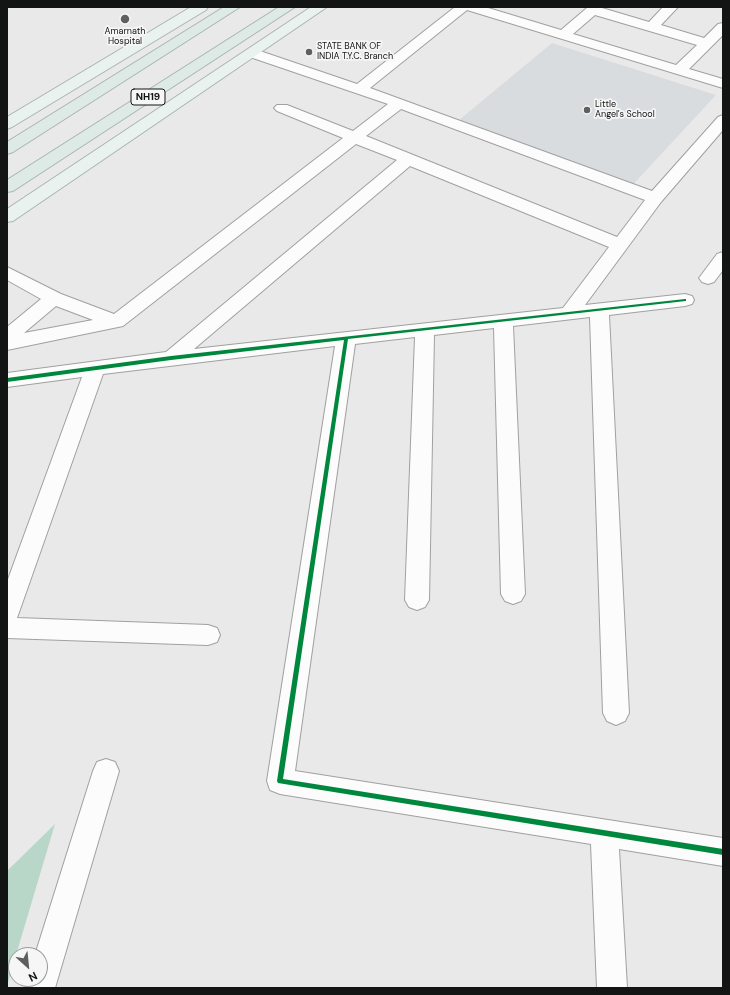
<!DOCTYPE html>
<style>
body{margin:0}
#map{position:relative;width:730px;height:995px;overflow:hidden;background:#e9e9e9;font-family:"DM Sans",sans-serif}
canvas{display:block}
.frame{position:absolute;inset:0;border:8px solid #131414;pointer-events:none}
.north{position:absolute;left:8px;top:947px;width:40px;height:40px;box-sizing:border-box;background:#f6f6f7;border:1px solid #9b9c9c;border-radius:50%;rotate:153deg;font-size:11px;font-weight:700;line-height:16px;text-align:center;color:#131414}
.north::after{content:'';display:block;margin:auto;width:14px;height:18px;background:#5e5f5f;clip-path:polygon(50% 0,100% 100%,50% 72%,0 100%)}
</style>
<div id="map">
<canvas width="730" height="995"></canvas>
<div class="frame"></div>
<div class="north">N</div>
</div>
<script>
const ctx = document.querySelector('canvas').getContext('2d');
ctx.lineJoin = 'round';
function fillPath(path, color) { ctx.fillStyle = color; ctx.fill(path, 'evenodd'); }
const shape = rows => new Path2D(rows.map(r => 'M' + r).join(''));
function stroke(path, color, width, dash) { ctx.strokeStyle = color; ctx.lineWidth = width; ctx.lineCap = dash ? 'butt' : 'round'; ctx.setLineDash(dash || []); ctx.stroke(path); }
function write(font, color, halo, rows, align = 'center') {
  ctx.font = font + ' "DM Sans",sans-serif'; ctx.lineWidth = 3.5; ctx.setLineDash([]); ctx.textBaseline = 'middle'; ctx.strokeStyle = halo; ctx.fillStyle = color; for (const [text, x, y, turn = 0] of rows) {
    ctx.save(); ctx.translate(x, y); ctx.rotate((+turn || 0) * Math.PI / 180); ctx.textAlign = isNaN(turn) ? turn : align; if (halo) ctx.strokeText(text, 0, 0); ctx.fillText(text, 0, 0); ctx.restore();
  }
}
fillPath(shape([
 [552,43,716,95,628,190,453,125]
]), '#d8dcdf');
fillPath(shape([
 [55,824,16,955,7,986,7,871]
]), '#b8d7c9');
const street = shape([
 [455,7,485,7,561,30,588,7,603,7,602,8,649,22,663,7,678,7,661,25,704,38,718,24,723,23,723,35,689,69,723,79,723,88,467,10,370,88,652,191,718,117,723,115,723,130,661,202,585,305,685,294,692,296,694,300,692,304,685,306,609,315,629,713,625,721,616,725,607,721,603,713,590,317,513,326,525,594,521,601,513,604,505,601,501,594,494,328,434,335,429,600,425,607,417,610,409,607,405,600,415,337,355,344,295,771,723,838,723,866,619,849,627,988,597,988,591,844,280,794,270,790,267,781,335,346,103,374,17,618,208,625,217,628,220,635,217,642,208,645,7,638,7,582,82,377,7,387,7,373,166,352,397,160,356,144,123,326,7,350,7,327,41,299,7,280,7,267,61,294,114,314,343,138,277,111,274,108,277,105,287,105,353,131,388,104,247,56,245,53,247,50,257,50,357,84,455,7],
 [595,15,697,45,676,65,573,34,595,15],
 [401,109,645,200,617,237,366,136,401,109],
 [410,166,609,247,563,308,194,349,410,166],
 [56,306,93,320,24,333,56,306],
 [723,252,723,270,714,282,708,284,702,282,699,278,717,254,723,252],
 [106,759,115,762,119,771,55,988,25,988,28,979,40,979,40,955,35,955,93,771,97,762,106,759]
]);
const primary = shape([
 [191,7,208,7,206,10,12,127,7,129,7,117,191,7],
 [311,7,327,7,13,221,7,222,7,209,311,7]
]);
const highway = shape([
 [224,7,240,7,13,152,7,154,7,142,224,7],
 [279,7,295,7,13,191,7,192,7,180,279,7]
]);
stroke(street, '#a0a0a0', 2);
stroke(primary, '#a8b5b1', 2);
stroke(highway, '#a8b5b1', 2);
fillPath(street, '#fcfcfc');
fillPath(primary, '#eaf2ef');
fillPath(highway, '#deeae6');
fillPath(shape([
 [685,299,686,299,686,301,348,339,283,779,723,849,723,855,278,783,277,781,344,340,171,360,7,382,7,378,171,356,685,299]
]), '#00873e');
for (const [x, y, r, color] of [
 [125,19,5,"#5e5f5f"],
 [309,52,4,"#5e5f5f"],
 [587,110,4,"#5e5f5f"]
]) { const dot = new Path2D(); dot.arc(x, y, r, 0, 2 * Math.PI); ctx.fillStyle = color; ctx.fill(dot); stroke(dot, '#f6f6f7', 1.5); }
write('9px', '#131414', '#f6f6f7', [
 ["Amarnath",125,32,"center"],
 ["Hospital",125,42,"center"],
 ["STATE BANK OF",317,47],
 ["INDIA T.Y.C. Branch",317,57],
 ["Little",595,105],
 ["Angel's School",595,115]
], 'left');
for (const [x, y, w] of [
 [148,97,34]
]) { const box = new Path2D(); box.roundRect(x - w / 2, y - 8, w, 16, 3); ctx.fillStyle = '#f6f6f7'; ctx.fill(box); stroke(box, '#131414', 1); }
write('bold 10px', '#131414', null, [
 ["NH19",148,97]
]);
</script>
